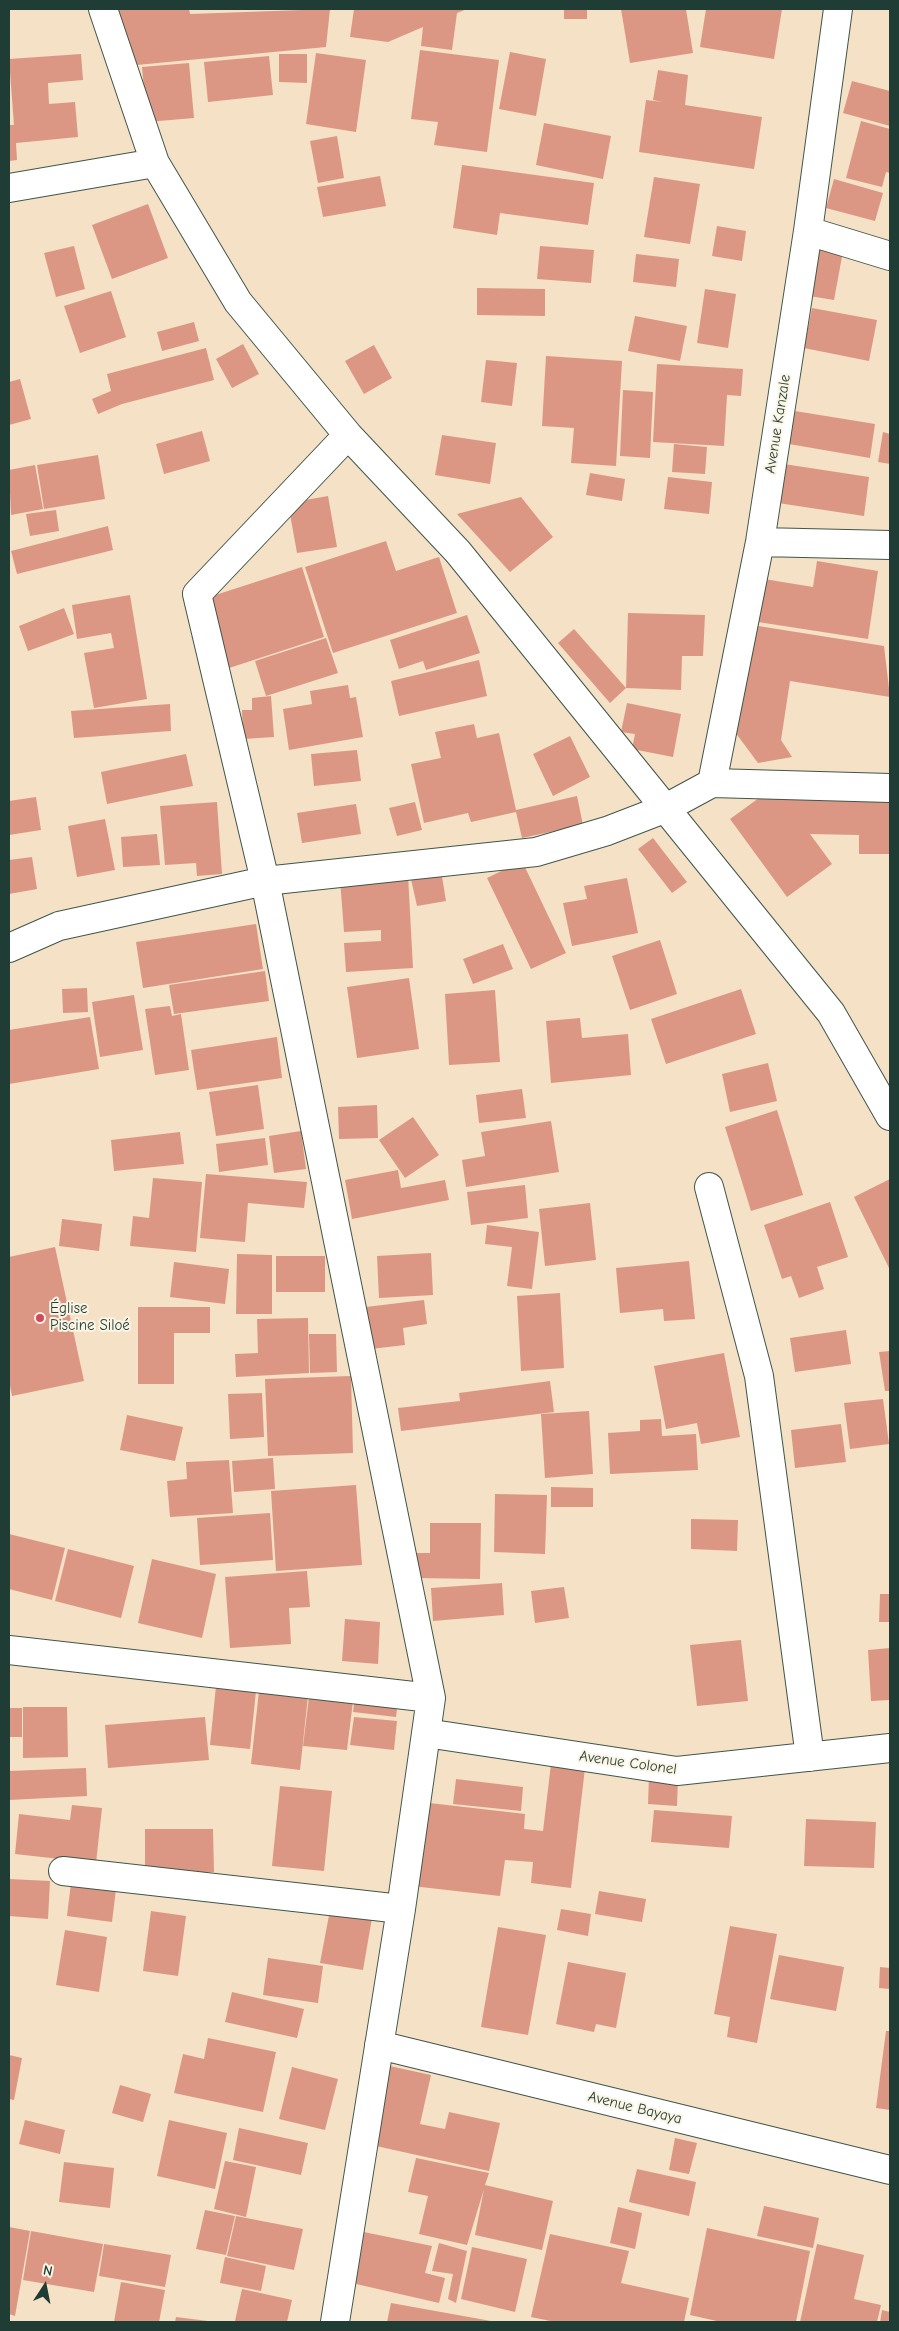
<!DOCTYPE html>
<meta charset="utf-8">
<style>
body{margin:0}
#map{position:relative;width:899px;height:2331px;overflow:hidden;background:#f5e1c5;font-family:"Comic Neue",sans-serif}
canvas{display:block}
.frame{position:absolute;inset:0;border:10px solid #1f3d34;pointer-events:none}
.north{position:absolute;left:20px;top:2261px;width:50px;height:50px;-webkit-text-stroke:4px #fcf5e5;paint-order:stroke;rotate:11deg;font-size:14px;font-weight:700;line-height:20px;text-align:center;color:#1f3d34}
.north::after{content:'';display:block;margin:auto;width:18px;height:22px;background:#1f3d34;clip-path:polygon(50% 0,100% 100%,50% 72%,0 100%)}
</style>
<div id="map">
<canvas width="899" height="2331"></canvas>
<div class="frame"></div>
<div class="north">N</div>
</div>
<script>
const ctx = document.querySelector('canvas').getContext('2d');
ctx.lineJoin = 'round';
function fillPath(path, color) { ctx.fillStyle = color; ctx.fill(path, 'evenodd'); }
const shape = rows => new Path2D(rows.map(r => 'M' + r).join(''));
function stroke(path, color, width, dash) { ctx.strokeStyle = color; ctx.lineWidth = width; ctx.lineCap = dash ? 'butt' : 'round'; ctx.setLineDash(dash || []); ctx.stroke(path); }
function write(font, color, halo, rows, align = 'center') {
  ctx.font = font + ' "Comic Neue",sans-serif'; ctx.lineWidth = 4; ctx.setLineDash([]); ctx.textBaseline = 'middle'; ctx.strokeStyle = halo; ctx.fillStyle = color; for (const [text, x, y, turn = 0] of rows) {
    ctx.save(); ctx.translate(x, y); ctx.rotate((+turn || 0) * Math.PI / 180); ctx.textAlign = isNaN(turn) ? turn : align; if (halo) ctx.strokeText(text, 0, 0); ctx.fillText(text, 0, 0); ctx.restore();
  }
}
fillPath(shape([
 [118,9,189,9,190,14,330,9,326,47,126,66],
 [354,9,467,9,457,13,452,50,421,46,423,27,388,42,350,37],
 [564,9,587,9,587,19,564,19],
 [621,9,686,9,693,53,630,63],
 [706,9,782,9,774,59,700,47],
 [420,50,499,60,487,152,434,145,438,122,411,119],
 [510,52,546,59,536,116,499,109],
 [316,53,366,60,356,132,306,124],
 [81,54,83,80,48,83,49,104,75,102,78,137,16,143,17,160,9,161,9,125,14,125,9,59],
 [279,54,307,54,307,83,279,82],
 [269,56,273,95,208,102,204,62],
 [189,63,194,118,147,122,142,67],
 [658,70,688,75,685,105,762,117,754,169,639,152,646,100,663,102,653,100],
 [852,81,890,91,890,126,843,113],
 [861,121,890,129,890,173,886,172,882,187,846,178],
 [544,123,611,136,603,179,536,165],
 [337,136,344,178,318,183,310,141],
 [462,165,594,183,588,225,500,213,497,235,453,228],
 [380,176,386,206,323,217,317,187],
 [654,177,700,184,690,244,644,237],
 [834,179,883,193,875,221,826,208],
 [148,204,168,258,112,279,92,225],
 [717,226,746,231,742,261,712,256],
 [821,230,846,235,834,300,809,296],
 [74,246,85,289,56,297,44,253],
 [540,246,594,250,591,283,537,279],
 [636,254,679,259,676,287,633,282],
 [477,288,545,289,545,316,477,315],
 [705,289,736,294,728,348,697,343],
 [111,291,126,337,80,353,64,306],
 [812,308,877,320,869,361,804,348],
 [635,316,687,326,680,361,628,351],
 [194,322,199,341,162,351,157,332],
 [243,344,259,374,232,388,216,359],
 [374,345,392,378,364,394,345,361],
 [206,348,214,380,122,404,98,414,92,399,111,391,107,374],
 [546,356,622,361,616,466,571,463,574,428,542,426],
 [486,360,517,363,512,406,481,402],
 [657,364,743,369,741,396,727,395,724,446,653,442],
 [20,379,31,419,9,425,9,382],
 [623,390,653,392,650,458,620,456],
 [795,411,875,424,870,458,789,444],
 [202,431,210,461,164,474,156,444],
 [883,432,890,434,890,464,878,462],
 [442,435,496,443,490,484,435,475],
 [674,444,707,447,705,474,672,472],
 [98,455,105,499,44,509,37,465],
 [784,464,869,477,864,516,778,503],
 [35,465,43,509,11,515,9,470],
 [590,473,625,479,622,501,586,495],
 [668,477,712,482,709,514,664,509],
 [328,496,337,547,297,553,288,503],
 [521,497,553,537,510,572,457,514],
 [56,510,59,531,30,536,26,514],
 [108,526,113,550,17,574,11,551],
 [386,541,396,571,439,557,457,613,333,653,305,567],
 [817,561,878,571,868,639,758,622,764,579,813,587],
 [302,567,324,637,223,670,200,600],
 [130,595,147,699,94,708,84,653,114,648,111,633,77,639,72,605],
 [64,608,74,634,28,651,19,626],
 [628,613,705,615,703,656,682,656,681,690,626,688],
 [467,615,480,653,426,670,423,661,399,669,390,640],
 [752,625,884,646,890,697,790,681,781,740,792,757,758,763,735,732],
 [574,629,626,688,610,703,558,643],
 [326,638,338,673,266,696,255,661],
 [479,660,487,696,399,716,391,681],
 [348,685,350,698,356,697,363,737,289,750,283,709,312,704,310,691],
 [271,696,274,737,243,739,242,710,252,710,252,698],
 [627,703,681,714,673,757,632,749,635,734,621,732],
 [170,704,171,731,74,738,71,711],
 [474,724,477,738,499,733,516,810,577,796,583,825,522,838,516,812,471,822,468,813,424,823,411,764,441,758,435,732],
 [570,736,590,777,553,796,533,754],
 [357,750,361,781,314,786,311,754],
 [186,754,193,786,107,804,101,772],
 [890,792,890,854,859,854,859,835,810,834,832,864,787,897,730,819,759,798],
 [36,797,41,830,9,835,9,801],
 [217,802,222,874,197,876,196,863,165,865,160,806],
 [415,802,422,830,397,836,389,808],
 [356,804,361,834,302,843,297,813],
 [105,819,115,870,77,877,68,826],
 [157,834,160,865,123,867,121,837],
 [653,838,687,882,672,893,638,849],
 [32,857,37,889,9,894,9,860],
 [522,861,566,953,531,969,487,878],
 [440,864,446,901,417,906,409,870],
 [408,875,413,968,346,972,344,943,381,941,381,930,344,932,340,879],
 [627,878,638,933,572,946,563,903,587,899,584,886],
 [256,924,263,969,143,988,136,942],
 [660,940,677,994,630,1010,612,956],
 [503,944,513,969,473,984,463,959],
 [265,971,269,1001,174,1014,169,985],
 [409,978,419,1049,357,1058,347,987],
 [87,988,88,1012,63,1013,62,989],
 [741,989,756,1034,666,1064,651,1019],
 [495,990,500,1062,449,1065,445,994],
 [134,995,143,1050,100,1057,92,1002],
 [170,1006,172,1016,181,1014,189,1070,155,1075,145,1009],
 [90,1017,99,1069,9,1084,9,1030],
 [580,1018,582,1038,628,1034,631,1075,551,1083,546,1021],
 [277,1037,282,1078,197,1090,191,1050],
 [768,1063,777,1101,730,1112,722,1074],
 [258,1085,264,1129,216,1136,209,1092],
 [522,1089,526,1118,479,1123,476,1095],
 [377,1105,378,1138,339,1139,338,1107],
 [777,1110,803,1195,751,1211,725,1127],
 [413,1117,439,1155,405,1178,379,1140],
 [551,1121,559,1172,466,1187,462,1160,485,1156,481,1132],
 [301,1131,306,1169,274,1173,269,1136],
 [180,1132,184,1164,114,1171,111,1140],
 [265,1138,268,1165,219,1172,216,1144],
 [398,1170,401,1188,445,1180,449,1200,352,1219,345,1180],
 [206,1174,307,1182,304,1208,248,1203,245,1242,200,1238],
 [153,1178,202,1182,196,1252,130,1246,133,1216,149,1218],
 [890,1179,890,1270,854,1197],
 [525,1185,528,1218,471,1225,467,1192],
 [830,1202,848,1257,817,1267,824,1289,799,1298,791,1276,782,1279,764,1225],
 [590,1203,596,1260,545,1266,539,1209],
 [62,1219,102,1224,99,1251,59,1246],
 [487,1225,539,1232,532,1289,507,1286,512,1247,485,1244],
 [55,1247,84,1381,12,1396,9,1380,9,1257],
 [431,1253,433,1295,379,1298,377,1256],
 [237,1254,272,1255,272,1314,236,1314],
 [276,1256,325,1256,325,1292,276,1292],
 [689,1261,695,1319,664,1321,663,1309,620,1313,616,1268],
 [174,1262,229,1269,225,1304,170,1297],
 [560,1293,564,1368,521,1371,517,1296],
 [424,1300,427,1324,403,1328,405,1345,371,1349,366,1307],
 [138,1307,210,1307,210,1333,174,1333,174,1384,138,1384],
 [308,1318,309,1373,236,1377,235,1354,258,1353,257,1319],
 [846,1330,851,1364,795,1372,790,1338],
 [309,1334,336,1334,337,1372,310,1373],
 [890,1351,890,1391,885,1391,879,1352],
 [724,1353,740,1437,701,1444,697,1423,666,1429,654,1366],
 [351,1376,353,1453,268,1456,265,1379],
 [550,1381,554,1412,401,1431,398,1408,460,1401,459,1393],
 [262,1393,264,1437,230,1439,228,1394],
 [883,1399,889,1444,850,1449,844,1403],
 [589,1411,593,1474,545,1478,541,1414],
 [127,1415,183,1427,175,1461,120,1450],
 [661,1419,662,1436,696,1434,698,1470,610,1474,608,1433,640,1431,640,1420],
 [841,1424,846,1462,795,1468,791,1430],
 [273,1458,275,1489,234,1492,232,1461],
 [229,1460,233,1513,170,1517,167,1481,187,1479,186,1462],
 [356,1485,362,1565,276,1571,271,1491],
 [551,1487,593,1488,593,1507,551,1507],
 [495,1494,547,1495,545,1554,494,1552],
 [270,1513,273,1560,200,1565,197,1518],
 [691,1519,738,1520,737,1551,691,1549],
 [430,1523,481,1523,480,1579,416,1578,416,1553,430,1553],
 [9,1534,65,1548,52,1600,9,1589],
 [68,1549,134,1566,121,1618,55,1601],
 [152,1559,216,1574,202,1638,138,1623],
 [307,1571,310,1607,289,1608,291,1644,230,1648,225,1577],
 [502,1583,504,1615,433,1621,431,1588],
 [564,1587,569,1618,535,1623,531,1591],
 [880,1594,890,1594,890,1622,879,1622],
 [345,1619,380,1622,378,1664,342,1661],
 [741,1640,748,1701,697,1706,690,1645],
 [890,1648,890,1700,871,1701,868,1650],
 [357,1680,400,1685,396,1717,353,1712],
 [216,1686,256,1691,250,1749,210,1745],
 [259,1691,308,1696,300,1770,251,1764],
 [309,1697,353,1701,347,1750,303,1746],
 [23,1707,67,1707,68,1757,23,1758],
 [9,1708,22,1708,22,1737,9,1737],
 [205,1717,209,1760,108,1768,105,1725],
 [354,1717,397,1721,394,1750,350,1745],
 [551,1764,585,1768,571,1888,531,1883,533,1862,505,1860,500,1896,412,1886,421,1802,525,1814,524,1829,543,1831],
 [86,1768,87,1796,9,1800,9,1771],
 [649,1776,678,1778,677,1806,648,1804],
 [456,1779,523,1787,521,1811,453,1804],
 [280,1786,332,1791,324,1871,272,1866],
 [72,1805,102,1808,96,1863,15,1854,19,1814,70,1820],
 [654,1810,732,1816,729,1848,651,1842],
 [806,1819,876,1822,874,1868,804,1866],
 [145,1829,213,1829,214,1872,145,1873],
 [9,1879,50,1881,48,1919,9,1916],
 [71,1883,116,1889,112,1922,67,1916],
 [599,1891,646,1899,642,1922,595,1914],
 [561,1909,591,1914,588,1936,557,1930],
 [330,1910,372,1918,363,1970,320,1963],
 [151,1911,186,1916,178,1976,143,1971],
 [730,1926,777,1934,757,2043,727,2037,730,2017,714,2014],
 [498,1927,546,1935,528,2035,481,2027],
 [65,1930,107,1937,99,1992,56,1985],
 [779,1955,844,1967,836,2011,770,1999],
 [268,1958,323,1966,318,2003,263,1995],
 [568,1962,626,1973,616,2028,596,2024,594,2032,556,2024],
 [880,1967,890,1968,890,1989,879,1988],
 [232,1992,304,2009,297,2038,225,2022],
 [886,2031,890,2031,890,2110,876,2108],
 [208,2038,276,2052,263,2112,174,2093,183,2054,204,2059],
 [9,2055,22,2058,14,2100,9,2099],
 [385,2065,431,2075,420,2124,445,2129,449,2112,500,2123,489,2171,367,2144],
 [292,2067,338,2079,325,2130,279,2119],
 [120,2085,151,2094,143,2122,112,2113],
 [25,2120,65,2130,60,2154,19,2144],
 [169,2120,227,2133,215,2189,157,2176],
 [239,2128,308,2143,301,2175,233,2160],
 [675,2138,697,2143,689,2174,669,2170],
 [416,2158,489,2173,485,2185,553,2201,542,2250,475,2235,484,2189,467,2245,419,2234,428,2196,408,2192],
 [225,2161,256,2167,246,2217,214,2209],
 [64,2162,114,2168,110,2208,59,2202],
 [637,2169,696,2182,689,2216,629,2202],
 [764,2206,819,2218,813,2248,757,2236],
 [618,2207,642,2213,635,2249,610,2243],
 [205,2210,235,2216,226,2255,196,2249],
 [236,2216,303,2229,294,2270,227,2256],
 [9,2227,30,2231,15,2316,9,2314],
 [707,2228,810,2251,796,2322,721,2322,690,2315],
 [354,2230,432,2246,425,2273,445,2278,439,2303,343,2281],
 [31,2231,103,2244,94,2292,23,2280],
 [550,2234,629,2251,621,2283,689,2298,684,2322,555,2322,531,2317],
 [439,2243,467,2251,456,2303,448,2299,453,2274,432,2271],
 [104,2244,171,2255,165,2287,99,2276],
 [817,2244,864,2255,854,2299,881,2305,877,2322,800,2322],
 [472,2247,527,2259,515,2312,461,2299],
 [225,2257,266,2266,261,2291,220,2283],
 [121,2282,165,2290,159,2322,114,2322],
 [242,2289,292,2300,287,2322,235,2321],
 [391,2303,491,2321,491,2322,387,2322],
 [882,2310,890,2312,890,2322,880,2322],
 [176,2317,208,2321,208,2322,175,2322]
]), '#dc9784');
const minor = shape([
 [103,9,155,163,238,302,348,435,458,552,831,1013,890,1116],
 [9,188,155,163],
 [808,231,890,256],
 [760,542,890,545],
 [712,783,890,788],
 [9,948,59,926,265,881,536,852,607,831,664,809,712,783,760,542,808,231,838,9],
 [709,1187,759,1376,810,1757],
 [9,1650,431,1698],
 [426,1733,677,1771,890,1748],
 [63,1871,401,1909],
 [379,2045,890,2170],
 [335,2322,401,1909,431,1698,265,881,197,594,348,435]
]);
stroke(minor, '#3f564a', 30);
stroke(minor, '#fff', 28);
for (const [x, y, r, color] of [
 [40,1318,5,"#d1495b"]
]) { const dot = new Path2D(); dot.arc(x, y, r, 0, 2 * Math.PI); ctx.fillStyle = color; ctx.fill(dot); stroke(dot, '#fcf5e5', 2); }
write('15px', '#1f3d34', '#fcf5e5', [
 ["Avenue Kanzale",778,424,-81],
 ["Avenue Colonel",628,1763,8],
 ["Avenue Bayaya",635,2108,14]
]);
write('15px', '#1f3d34', '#fcf5e5', [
 ["Église",50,1309],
 ["Piscine Siloé",50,1326]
], 'left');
</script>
